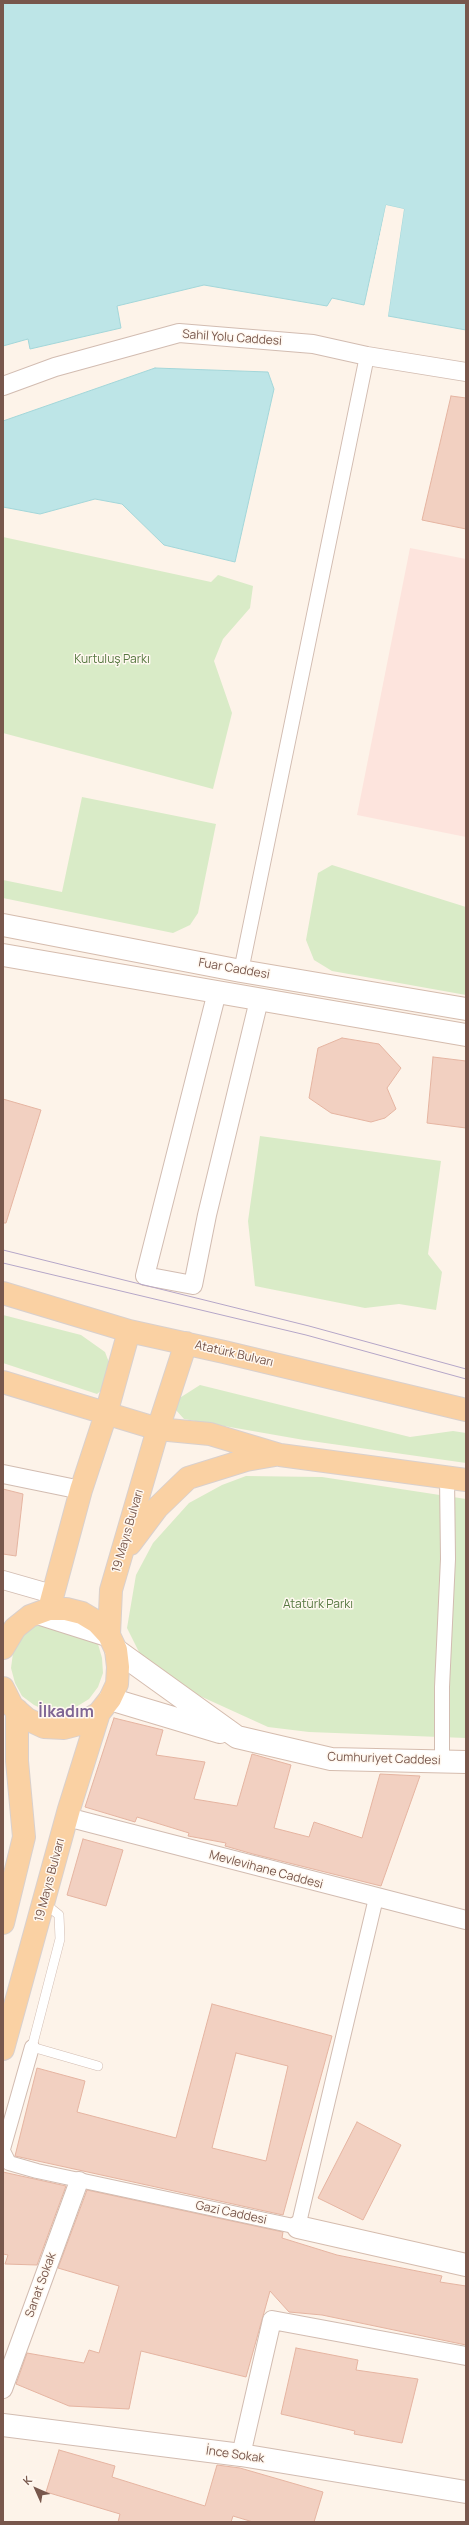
<!DOCTYPE html>
<meta charset="utf-8">
<style>
body{margin:0}
#map{position:relative;width:469px;height:2525px;overflow:hidden;background:#fdf3e9;font-family:Manrope,sans-serif}
canvas{display:block}
.frame{position:absolute;inset:0;border:4px solid #78574c;pointer-events:none}
.north{position:absolute;left:16px;top:2469px;width:40px;height:40px;-webkit-text-stroke:3px #fff8f0;paint-order:stroke;rotate:315deg;font-size:11px;font-weight:700;line-height:16px;text-align:center;color:#78574c}
.north::after{content:'';display:block;margin:auto;width:14px;height:18px;background:#78574c;clip-path:polygon(50% 0,100% 100%,50% 72%,0 100%)}
</style>
<div id="map">
<canvas width="469" height="2525"></canvas>
<div class="frame"></div>
<div class="north">K</div>
</div>
<script>
const ctx = document.querySelector('canvas').getContext('2d');
ctx.lineJoin = 'round';
function fillPath(path, color) { ctx.fillStyle = color; ctx.fill(path, 'evenodd'); }
const shape = rows => new Path2D(rows.map(r => 'M' + r).join(''));
function stroke(path, color, width, dash) { ctx.strokeStyle = color; ctx.lineWidth = width; ctx.lineCap = dash ? 'butt' : 'round'; ctx.setLineDash(dash || []); ctx.stroke(path); }
function write(font, color, halo, rows, align = 'center') {
  ctx.font = font + ' Manrope,sans-serif'; ctx.lineWidth = 3; ctx.setLineDash([]); ctx.textBaseline = 'middle'; ctx.strokeStyle = halo; ctx.fillStyle = color; for (const [text, x, y, turn = 0] of rows) {
    ctx.save(); ctx.translate(x, y); ctx.rotate((+turn || 0) * Math.PI / 180); ctx.textAlign = isNaN(turn) ? turn : align; if (halo) ctx.strokeText(text, 0, 0); ctx.fillText(text, 0, 0); ctx.restore();
  }
}
fillPath(shape([
 [410,548,466,559,466,837,357,815]
]), '#fde4dd');
fillPath(shape([
 [3,537,211,582,218,575,253,586,250,608,223,639,214,661,232,713,213,789,3,733],
 [82,797,216,824,198,913,190,925,173,933,3,898,3,880,62,892],
 [332,865,466,907,466,995,332,971,314,960,306,940,318,873],
 [260,1136,441,1161,428,1254,442,1272,436,1310,399,1304,365,1308,255,1286,248,1221],
 [3,1315,81,1335,105,1352,110,1365,107,1386,97,1394,3,1363],
 [200,1385,410,1437,453,1431,466,1433,466,1463,304,1440,184,1419,175,1409,178,1399],
 [246,1476,322,1477,466,1499,466,1738,309,1732,268,1727,167,1681,140,1654,127,1628,136,1575,153,1543,189,1503,222,1485],
 [45,1622,88,1632,98,1644,102,1658,103,1673,98,1687,89,1699,76,1707,62,1712,47,1711,34,1705,22,1696,15,1683,11,1668,13,1653,20,1639,31,1628]
]), '#d9ebc7');
const water = shape([
 [3,3,466,3,466,330,388,316,404,209,386,205,364,305,332,298,327,306,204,285,117,306,121,328,30,349,28,339,3,346,3,3],
 [155,368,268,372,274,389,235,562,164,545,122,504,95,499,40,514,3,507,3,421,155,368]
]);
fillPath(water, '#bde5e7');
stroke(water, '#a3d6d9', 1);
fillPath(shape([
 [386,205,404,209,388,316,386,316,402,210,387,207,365,307]
]), '#fdf3e9');
const building = shape([
 [451,396,466,398,466,529,422,520,451,396],
 [342,1038,379,1044,401,1068,387,1088,396,1109,385,1118,371,1122,331,1113,309,1098,318,1048,342,1038],
 [433,1057,466,1061,466,1128,427,1123,433,1057],
 [3,1099,41,1110,6,1223,3,1223,3,1099],
 [3,1489,23,1494,16,1556,3,1554,3,1489],
 [114,1718,163,1730,156,1755,205,1762,194,1799,237,1806,252,1754,291,1765,274,1828,309,1837,314,1822,362,1838,380,1774,420,1776,381,1886,253,1854,225,1846,226,1843,188,1836,189,1833,137,1817,135,1822,85,1807,114,1718],
 [83,1839,123,1850,106,1906,67,1895,83,1839],
 [212,2004,332,2036,283,2215,15,2156,37,2068,85,2081,77,2112,176,2138,212,2004],
 [236,2053,288,2066,266,2161,212,2148,236,2053],
 [357,2122,401,2145,363,2220,318,2198,357,2122],
 [3,2172,66,2186,37,2265,5,2264,8,2255,3,2254,3,2172],
 [87,2190,283,2232,282,2238,337,2255,442,2276,440,2282,466,2286,466,2345,322,2315,289,2312,270,2291,246,2377,141,2351,129,2409,69,2406,16,2384,27,2353,84,2363,89,2350,99,2353,119,2286,58,2268,87,2190],
 [296,2348,358,2360,356,2370,418,2379,402,2443,354,2434,355,2431,281,2414,296,2348],
 [59,2450,115,2466,112,2477,205,2506,217,2465,240,2468,323,2492,314,2522,253,2522,233,2516,231,2522,118,2522,120,2514,46,2492,59,2450]
]);
fillPath(building, '#f2d0c1');
stroke(building, '#e5b4a1', 1);
const service = shape([
 [44,1903,59,1915,60,1939,32,2047,98,2066]
]);
const pedestrian = shape([
 [241,971,367,356],
 [31,1615,113,1641],
 [442,1762,442,1687,448,1559,447,1477],
 [3,2149,32,2047],
 [3,2151,9,2163,37,2171,298,2227,376,1898]
]);
const minor = shape([
 [3,386,55,367,179,333,313,344,367,356,466,372],
 [217,992,145,1276,193,1285,207,1215,259,1000],
 [3,1474,81,1490],
 [3,1580,52,1594],
 [67,1817,466,1920],
 [3,2389,79,2181],
 [241,2455,272,2320,466,2356]
]);
const tertiary = shape([
 [3,2425,241,2455,466,2492]
]);
const secondary = shape([
 [3,925,241,971,466,1009],
 [3,955,466,1035],
 [116,1650,237,1737,331,1759,466,1762],
 [110,1699,220,1732],
 [298,2227,466,2265]
]);
const primary = shape([
 [3,1293,129,1331,224,1352,466,1410],
 [3,1382,158,1429,210,1434,280,1455,466,1480],
 [130,1544,157,1508,188,1478,246,1460,275,1455],
 [49,1609,81,1490,106,1414,129,1331],
 [109,1635,111,1590,158,1429,186,1343],
 [3,1648,15,1628,30,1616,49,1609,66,1609,82,1613,97,1622,109,1635,116,1650,118,1667,117,1684,110,1699,99,1713,83,1723,64,1728,44,1727,27,1719,12,1706,3,1688],
 [3,1923,24,1837,17,1761,17,1710],
 [3,2049,69,1809,99,1713]
]);
stroke(service, '#d2bcb1', 10);
stroke(pedestrian, '#d2bcb1', 16);
stroke(minor, '#d2bcb1', 20);
stroke(tertiary, '#d2bcb1', 24);
stroke(secondary, '#d5bcae', 24);
stroke(primary, '#d9d0cd', 24);
stroke(service, '#fff', 9);
stroke(pedestrian, '#fff', 14);
stroke(minor, '#fff', 18);
stroke(tertiary, '#fff', 22);
stroke(secondary, '#fff', 22);
stroke(primary, '#fad1a3', 22);
stroke(shape([
 [3,1250,309,1326,466,1369],
 [3,1263,306,1335,466,1379]
]), '#b5a6c8', 1);
write('12px', '#78574c', '#fff8f0', [
 ["Sahil Yolu Caddesi",232,338,4],
 ["Fuar Caddesi",234,969,10],
 ["Atatürk Bulvarı",234,1354,13],
 ["19 Mayıs Bulvarı",128,1531,-74],
 ["Cumhuriyet Caddesi",384,1759,2],
 ["Mevlevihane Caddesi",266,1870,15],
 ["19 Mayıs Bulvarı",50,1880,-75],
 ["Gazi Caddesi",231,2213,12],
 ["Sanat Sokak",41,2285,-70],
 ["İnce Sokak",235,2455,8]
]);
write('12px', '#577841', '#fff8f0', [
 ["Kurtuluş Parkı",112,660],
 ["Atatürk Parkı",318,1605]
]);
write('bold 16px', '#7f6594', '#fff8f0', [
 ["İlkadım",66,1713]
]);
</script>
